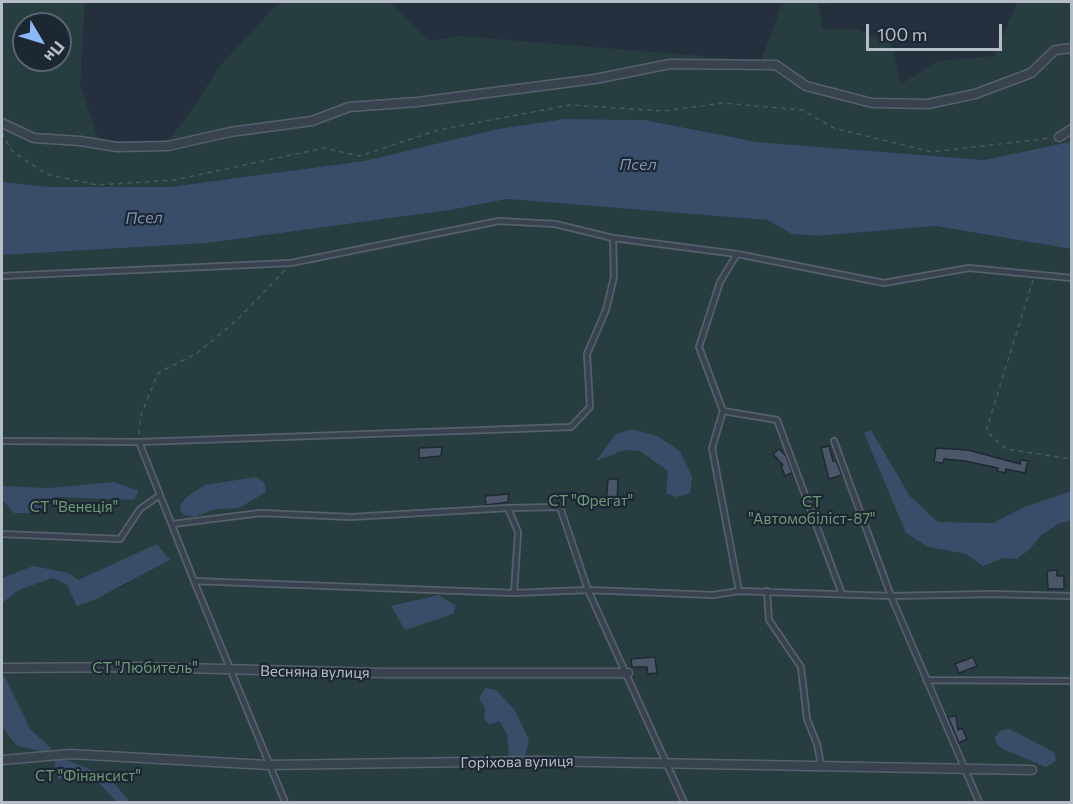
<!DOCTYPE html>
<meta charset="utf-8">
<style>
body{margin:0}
#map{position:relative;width:1073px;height:804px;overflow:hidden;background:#25303f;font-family:Commissioner,sans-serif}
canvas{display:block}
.frame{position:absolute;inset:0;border:3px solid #b5bdc9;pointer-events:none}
.north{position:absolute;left:12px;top:12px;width:60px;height:60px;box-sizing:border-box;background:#1d2734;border:2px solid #5a6370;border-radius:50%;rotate:128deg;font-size:16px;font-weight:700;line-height:24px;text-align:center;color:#b5bdc9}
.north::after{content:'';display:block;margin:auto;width:21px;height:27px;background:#8bb6f8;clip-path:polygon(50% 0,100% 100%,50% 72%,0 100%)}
.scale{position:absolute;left:866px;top:24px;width:136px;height:27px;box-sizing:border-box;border:3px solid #b5bdc9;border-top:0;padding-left:8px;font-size:18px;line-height:21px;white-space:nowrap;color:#b5bdc9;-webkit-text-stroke:4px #1d2734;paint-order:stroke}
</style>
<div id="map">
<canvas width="1073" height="804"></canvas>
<div class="frame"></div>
<div class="north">Пн</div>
<div class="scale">100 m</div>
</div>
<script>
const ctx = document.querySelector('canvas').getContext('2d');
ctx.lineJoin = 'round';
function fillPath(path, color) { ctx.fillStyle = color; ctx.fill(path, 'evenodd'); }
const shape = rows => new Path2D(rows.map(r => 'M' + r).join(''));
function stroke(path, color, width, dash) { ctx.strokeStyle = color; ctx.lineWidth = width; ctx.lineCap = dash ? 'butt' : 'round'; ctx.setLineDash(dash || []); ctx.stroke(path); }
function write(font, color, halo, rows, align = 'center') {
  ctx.font = font + ' Commissioner,sans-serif'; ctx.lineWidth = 4.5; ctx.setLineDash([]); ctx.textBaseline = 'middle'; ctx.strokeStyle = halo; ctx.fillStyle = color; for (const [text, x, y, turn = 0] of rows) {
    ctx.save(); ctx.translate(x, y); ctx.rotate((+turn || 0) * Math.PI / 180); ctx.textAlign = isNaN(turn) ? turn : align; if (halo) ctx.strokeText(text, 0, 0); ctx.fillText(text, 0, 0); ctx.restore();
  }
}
fillPath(shape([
 [2,2,85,2,80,85,97,136,112,144,149,146,169,139,190,113,219,67,279,2,391,2,429,41,460,36,761,61,781,7,786,2,844,2,818,4,823,29,859,30,891,44,901,84,938,61,994,56,1017,2,1071,2,1071,143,985,160,757,142,645,120,564,119,498,129,364,161,169,187,50,187,2,182],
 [24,24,60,24,60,60,24,60],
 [507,199,767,220,792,234,817,236,936,226,1071,249,1071,491,1024,507,993,523,938,522,910,496,871,430,864,433,928,547,966,554,983,566,1030,549,1041,535,1060,523,1071,521,1071,802,2,802,2,603,19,590,53,578,67,585,77,605,125,585,169,559,156,545,78,580,33,566,2,578,2,255,207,243,450,210],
 [485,688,515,710,529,740,525,756,510,756,507,734,498,721,490,725,484,719,485,709,479,698]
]), '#273d40');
fillPath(shape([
 [564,119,645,120,757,142,984,160,1070,142,1071,249,936,226,817,236,792,234,767,220,507,199,450,210,207,243,2,255,2,182,50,187,169,187,364,161,498,129],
 [632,429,657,436,680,451,692,477,690,493,676,497,666,493,668,471,640,451,624,450,596,461,615,435],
 [871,430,910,496,938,522,993,523,1024,507,1071,491,1071,521,1060,523,1041,535,1030,549,1017,559,1004,558,983,566,966,554,928,547,906,533,864,433],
 [256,477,264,482,266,492,239,508,215,509,195,517,184,515,180,510,180,505,188,496,205,485],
 [114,482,139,491,134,500,55,497,38,513,14,513,2,499,2,486,49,488],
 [157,544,170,560,94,600,77,606,67,585,53,578,19,590,2,603,2,578,33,566,69,573,78,580],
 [439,595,456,606,453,614,405,630,391,606],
 [2,676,5,677,30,729,52,749,45,752,17,746,2,727],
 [485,688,496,690,515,710,529,740,525,757,509,756,507,734,499,721,489,725,484,719,485,709,479,698],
 [1010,729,1055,753,1056,761,1046,767,1003,749,996,743,995,737,1000,731],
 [61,758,108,776,130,802,117,802,94,778,58,779,54,760]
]), '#3a4d68');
const building = shape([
 [829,446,833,461,836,461,842,475,829,479,821,448,829,446],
 [442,447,441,456,419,458,419,448,442,447],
 [936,448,968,450,1020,464,1021,460,1028,461,1025,473,1006,469,1005,473,997,471,998,468,965,461,944,459,943,463,934,462,936,448],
 [779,449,786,456,793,475,791,473,785,476,781,466,783,465,773,454,779,449],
 [608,479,618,479,617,504,606,505,608,479],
 [509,494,508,502,486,505,485,496,509,494],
 [1057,570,1057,576,1064,576,1064,589,1048,589,1047,571,1057,570],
 [655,657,657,673,648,674,647,667,632,667,631,659,655,657],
 [973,657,977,666,959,673,955,664,973,657],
 [956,716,958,730,962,728,967,739,959,743,948,717,956,716]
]);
fillPath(building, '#4b5768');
stroke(building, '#1f2936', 1.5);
const lane = shape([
 [613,238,614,277,606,310,587,354,590,407,571,427,139,442,194,581,514,593,588,590,713,595,739,591],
 [737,254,720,282,699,347,723,411,712,448,739,591,891,596,992,594,1072,596],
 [2,276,291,263,499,221,555,224,613,238,737,254,884,283,969,268,1072,278],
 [723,411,777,420,842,594],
 [2,441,139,442],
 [834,441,891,596,979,802],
 [508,508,560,507,588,590,684,802],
 [172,524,261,513,351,517,508,508,518,532,514,593],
 [2,534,120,539,140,509,160,495],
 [194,581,285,802],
 [767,591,769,620,801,667,807,719,817,744,821,765],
 [926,680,1072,681]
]);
const street = shape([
 [2,123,34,138,80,141,117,147,168,146,230,132,312,121,349,107,417,102,595,79,670,64,776,65,806,86,872,103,928,104,975,94,1031,73,1055,50,1072,48],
 [1059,137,1072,129],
 [2,668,141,667,383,673,628,673],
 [2,760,70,754,268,765,538,761,1032,770]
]);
stroke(lane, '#56606c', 8);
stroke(street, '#56606c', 11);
stroke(shape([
 [2,133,12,151,46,174,97,185,174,180,324,148,360,156,438,130,570,105,663,111,723,103,802,110,834,128,932,152,1050,138],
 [1033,280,986,431,1006,449,1072,459],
 [139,434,140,418,158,373,197,353,235,322,285,270]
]), '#455a5d', 1.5, [4.5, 4.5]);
stroke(lane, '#39424f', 4.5);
stroke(street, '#39424f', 8);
write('15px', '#6c9a76', '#1d2734', [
 ["СТ \"Фрегат\"",591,501],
 ["СТ",812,502],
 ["\"Автомобiлiст-87\"",812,519],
 ["СТ \"Венеція\"",74,507],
 ["СТ \"Любитель\"",145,668],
 ["СТ \"Фiнансист\"",88,776]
]);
write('15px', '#b5bdc9', '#1d2734', [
 ["Весняна вулиця",315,672,1],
 ["Горіхова вулиця",517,762,-1]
]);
write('italic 16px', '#7c93b1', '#1d2734', [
 ["Псел",638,165],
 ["Псел",144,218,-2]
]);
</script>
